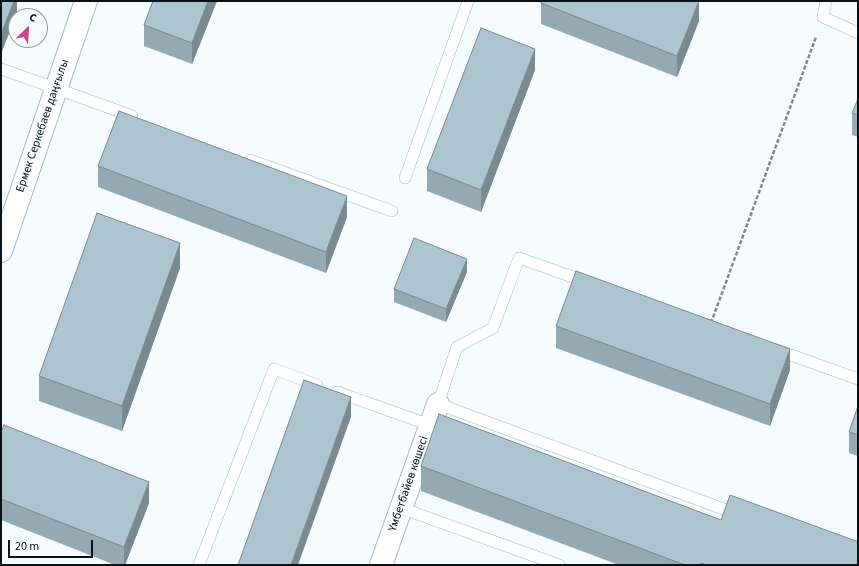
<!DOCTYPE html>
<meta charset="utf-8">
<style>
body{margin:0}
#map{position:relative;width:859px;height:566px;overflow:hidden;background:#f6fbfe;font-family:"Source Sans 3",sans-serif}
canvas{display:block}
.frame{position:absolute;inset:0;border:2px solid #091216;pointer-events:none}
.north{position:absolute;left:8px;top:8px;width:40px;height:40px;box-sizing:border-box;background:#f6fbfe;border:1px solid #979ea1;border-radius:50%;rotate:25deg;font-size:11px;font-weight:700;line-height:16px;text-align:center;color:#091216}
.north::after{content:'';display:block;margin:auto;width:14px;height:18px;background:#c8468e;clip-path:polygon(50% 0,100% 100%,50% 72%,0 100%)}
.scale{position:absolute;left:8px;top:540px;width:85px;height:18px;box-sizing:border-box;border:2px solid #091216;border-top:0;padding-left:5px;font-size:12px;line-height:14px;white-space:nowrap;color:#091216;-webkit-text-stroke:3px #f6fbfe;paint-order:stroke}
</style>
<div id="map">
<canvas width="859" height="566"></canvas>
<div class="frame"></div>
<div class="north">С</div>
<div class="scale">20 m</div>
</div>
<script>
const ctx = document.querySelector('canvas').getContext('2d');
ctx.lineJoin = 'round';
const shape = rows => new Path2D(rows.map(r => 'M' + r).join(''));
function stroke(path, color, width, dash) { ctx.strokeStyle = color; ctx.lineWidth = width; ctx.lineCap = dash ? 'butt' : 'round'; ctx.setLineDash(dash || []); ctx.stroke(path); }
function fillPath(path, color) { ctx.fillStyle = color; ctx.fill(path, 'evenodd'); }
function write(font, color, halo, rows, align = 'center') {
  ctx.font = font + ' "Source Sans 3",sans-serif'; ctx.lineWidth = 3; ctx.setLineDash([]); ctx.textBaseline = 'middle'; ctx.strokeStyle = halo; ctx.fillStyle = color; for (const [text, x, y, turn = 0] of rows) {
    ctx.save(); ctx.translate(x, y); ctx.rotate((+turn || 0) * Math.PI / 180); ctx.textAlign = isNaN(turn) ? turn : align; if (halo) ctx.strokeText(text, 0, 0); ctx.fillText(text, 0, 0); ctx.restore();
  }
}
const service = shape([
 [826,1,823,17,858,33],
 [1,69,55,88,132,116],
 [250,160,392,211],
 [405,178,468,1],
 [587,282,519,258,493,328,457,347,438,404,737,514],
 [777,350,858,379],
 [337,392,430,425],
 [401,508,559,565],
 [199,565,274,369,317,385]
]);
const minor = shape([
 [381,565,438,404]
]);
const tertiary = shape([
 [1,251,86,1]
]);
stroke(service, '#a3bbc6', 12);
stroke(minor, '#a3bbc6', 24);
stroke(tertiary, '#a3bbc6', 24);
stroke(shape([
 [711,323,816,37]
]), '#80878b', 2.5, [4, 2]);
stroke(service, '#fff', 11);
stroke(minor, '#fff', 22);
stroke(tertiary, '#fff', 22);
fillPath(shape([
 [153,1,217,1,192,64,144,46,144,25],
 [699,1,699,21,677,77,541,24,541,3],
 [535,70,481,212,427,191,427,169],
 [858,99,858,137,852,135,852,113],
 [98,166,347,217,326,273,98,187],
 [180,268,122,431,39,401,39,376],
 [467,272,446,322,394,302,394,289],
 [556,326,790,370,770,426,556,348],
 [858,406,858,456,849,453,849,432],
 [1,432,149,503,125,565,115,565,1,520],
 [421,466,721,520,856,541,858,565,619,565,421,491]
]), '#95a9b4');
fillPath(shape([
 [14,1,17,1,17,13,1,54,1,34],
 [208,1,217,1,192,64,192,43],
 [699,1,699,21,677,77,677,56],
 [535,49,535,70,481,212,481,190],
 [347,196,347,217,326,273,326,252],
 [180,243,180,268,122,431,122,406],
 [467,259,467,272,446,322,446,309],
 [790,349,790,370,770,426,770,404],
 [351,397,351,417,298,565,291,565],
 [149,482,149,503,125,565,124,565,124,547]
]), '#798a92');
const building = shape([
 [1,1,14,1,1,34,1,1],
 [153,1,208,1,192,43,144,25,153,1],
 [541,1,699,1,677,56,541,3,541,1],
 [481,28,535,49,481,190,427,169,481,28],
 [858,99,858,115,852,113,858,99],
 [119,111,347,196,326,252,98,166,119,111],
 [97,213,180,243,122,406,39,376,97,213],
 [414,238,467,259,446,309,394,289,414,238],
 [576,271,790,349,770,404,556,326,576,271],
 [304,380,351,397,291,565,238,565,304,380],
 [858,406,858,435,849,432,858,406],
 [439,414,721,520,730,495,856,541,858,541,858,565,706,565,701,563,701,565,685,565,421,466,439,414],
 [4,425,149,482,124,547,1,499,1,432,4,425]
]);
fillPath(building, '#adc5d1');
stroke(building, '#798a92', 1);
write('12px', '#091216', '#f6fbfe', [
 ["Ермек Серкебаев даңғылы",43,126,-71],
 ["Үмбетбайев көшесі",409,484,-71]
]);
</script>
